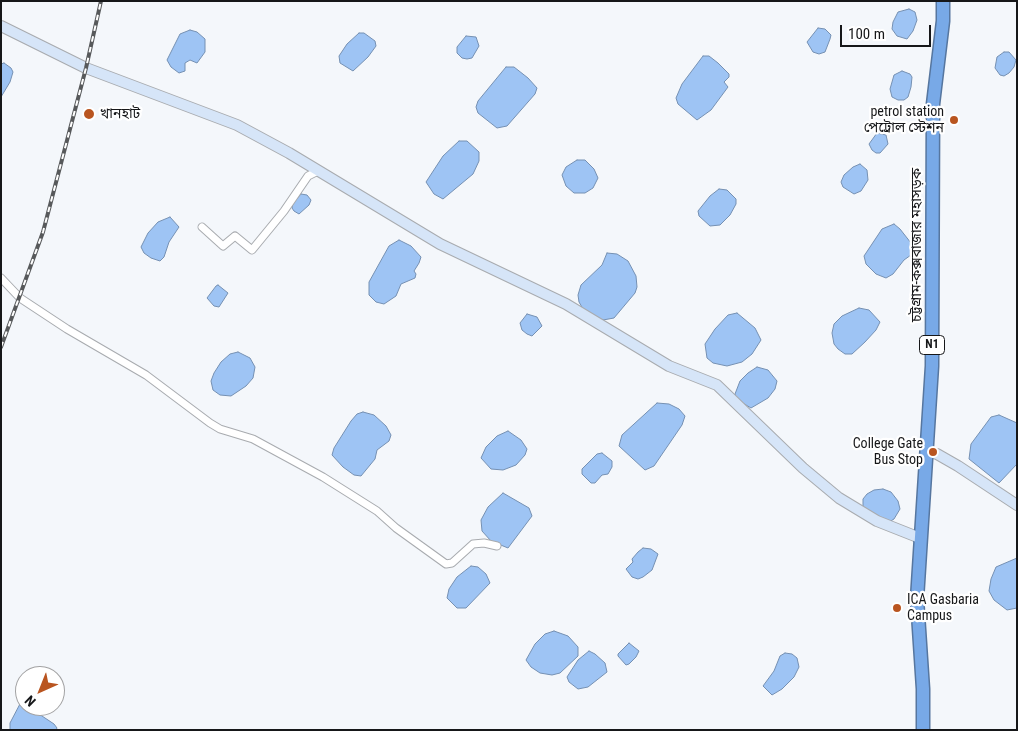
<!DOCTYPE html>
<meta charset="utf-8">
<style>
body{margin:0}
#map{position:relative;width:1018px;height:731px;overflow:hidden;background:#f4f7fb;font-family:"Roboto Condensed",sans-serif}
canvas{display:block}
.frame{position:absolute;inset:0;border:2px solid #161719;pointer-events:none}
.north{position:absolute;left:15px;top:666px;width:50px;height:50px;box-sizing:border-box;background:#fff;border:1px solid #a2a2a3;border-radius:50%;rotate:224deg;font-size:14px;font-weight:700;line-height:20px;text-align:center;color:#161719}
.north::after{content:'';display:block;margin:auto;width:18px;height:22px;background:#b95520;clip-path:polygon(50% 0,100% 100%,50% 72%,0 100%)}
.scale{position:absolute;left:840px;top:25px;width:91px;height:22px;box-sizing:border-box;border:2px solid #161719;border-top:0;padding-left:6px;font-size:15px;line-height:18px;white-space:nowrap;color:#161719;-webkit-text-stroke:4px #fff;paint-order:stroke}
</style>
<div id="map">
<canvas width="1018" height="731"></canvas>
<div class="frame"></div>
<div class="north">N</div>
<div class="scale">100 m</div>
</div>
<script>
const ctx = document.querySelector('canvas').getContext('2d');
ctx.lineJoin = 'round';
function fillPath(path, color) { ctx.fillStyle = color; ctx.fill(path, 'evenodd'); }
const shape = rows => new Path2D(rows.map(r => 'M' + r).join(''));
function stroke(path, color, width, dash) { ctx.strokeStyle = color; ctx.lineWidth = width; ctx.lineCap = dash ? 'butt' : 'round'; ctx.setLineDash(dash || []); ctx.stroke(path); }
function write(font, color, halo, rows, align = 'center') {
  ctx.font = font + ' "Roboto Condensed","Noto Sans Bengali",sans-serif'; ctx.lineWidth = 4.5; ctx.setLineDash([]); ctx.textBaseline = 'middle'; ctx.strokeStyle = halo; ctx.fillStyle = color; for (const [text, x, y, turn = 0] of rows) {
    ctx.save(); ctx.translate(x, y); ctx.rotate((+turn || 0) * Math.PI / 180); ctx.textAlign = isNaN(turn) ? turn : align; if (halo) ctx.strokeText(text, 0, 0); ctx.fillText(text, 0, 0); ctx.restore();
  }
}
const water = shape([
 [909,9,915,12,917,20,913,31,907,39,897,36,892,29,893,22,898,12,909,9],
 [818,28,825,29,831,35,830,39,825,52,819,54,813,52,807,42,818,28],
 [190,30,197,32,205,39,205,52,197,63,190,60,185,63,185,71,179,73,171,67,167,60,180,34,190,30],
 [359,33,364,33,375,41,376,46,368,57,353,71,340,63,339,56,347,44,359,33],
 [466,36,476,37,479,46,472,58,467,59,462,58,457,53,457,47,466,36],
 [1004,52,1009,52,1016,60,1014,67,1009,73,1004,76,1000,75,995,68,997,57,1004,52],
 [703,56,709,56,718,63,729,74,729,77,724,82,728,87,711,110,697,120,678,104,676,98,682,84,703,56],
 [4,63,11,68,13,72,10,82,1,97,1,64,4,63],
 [506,67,514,67,528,78,537,88,535,94,507,126,497,128,478,113,476,107,478,101,506,67],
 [902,71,910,74,912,77,911,87,908,97,904,100,898,100,892,97,890,89,894,75,902,71],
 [877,133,886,135,888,144,880,153,876,153,872,150,869,144,877,133],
 [459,141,467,141,479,152,479,161,473,174,443,199,434,194,426,182,443,156,459,141],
 [577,160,585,160,594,169,598,178,593,188,585,193,574,193,566,186,562,175,566,167,577,160],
 [860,164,867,170,868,180,861,191,854,194,843,187,841,182,844,175,853,167,860,164],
 [719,189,727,190,736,199,736,204,730,215,720,225,710,226,699,216,698,211,710,196,719,189],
 [301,194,307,195,311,200,309,205,299,214,294,211,292,208,293,203,301,194],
 [170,217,179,227,169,242,164,257,160,261,151,258,144,253,141,247,148,233,158,222,170,217],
 [894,224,900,229,911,243,913,251,911,255,904,260,893,274,886,278,876,274,866,264,864,256,882,229,894,224],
 [399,240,411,246,421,257,419,263,414,271,416,274,415,278,401,284,396,296,384,304,376,302,369,295,369,282,389,246,399,240],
 [607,253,617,254,628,261,636,276,637,287,635,293,614,318,603,320,592,316,583,309,579,302,578,295,581,285,602,265,607,253],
 [218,285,228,293,219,307,214,306,207,298,216,286,218,285],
 [859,308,869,310,880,322,876,330,865,342,852,354,845,354,838,349,834,344,832,333,834,324,842,316,859,308],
 [737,313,755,328,761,340,752,354,742,362,727,366,713,363,707,358,705,344,715,329,728,315,737,313],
 [527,314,537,317,542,326,532,336,527,334,522,330,520,323,527,314],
 [238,352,250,358,255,367,253,378,246,386,231,396,220,395,213,390,211,381,214,373,221,362,230,354,238,352],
 [757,367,768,370,777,381,775,389,768,398,751,408,736,399,735,394,740,381,748,373,757,367],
 [657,403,669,404,679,409,685,416,682,425,654,466,645,470,619,446,622,435,657,403],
 [363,412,374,415,386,426,391,435,389,441,377,450,375,459,361,476,354,475,343,467,332,455,334,448,351,421,357,414,363,412],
 [999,415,1017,423,1017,464,999,483,969,459,971,444,991,417,999,415],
 [508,431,521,440,527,449,525,455,516,465,503,470,491,469,481,458,486,447,497,436,508,431],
 [602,453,612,461,612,467,608,474,602,475,595,483,591,483,582,474,582,469,597,454,602,453],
 [883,489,891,492,898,501,900,509,894,519,889,522,865,510,863,506,863,499,867,494,874,490,883,489],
 [503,493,529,508,532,516,508,548,491,541,482,531,481,520,488,507,503,493],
 [643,548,651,549,658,554,652,570,643,577,638,579,632,577,626,569,633,562,632,559,638,552,643,548],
 [1017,558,1017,608,1007,610,994,600,989,591,991,579,996,567,1017,558],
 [471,566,478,567,486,574,490,583,466,608,457,608,447,598,449,589,457,577,471,566],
 [554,631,568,636,578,647,578,656,560,673,552,675,540,673,531,667,526,660,535,644,545,634,554,631],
 [629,643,639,651,636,657,629,664,626,665,618,656,618,654,629,643],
 [589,651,595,654,605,663,607,672,588,687,578,689,569,682,567,677,578,660,589,651],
 [785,653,792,654,797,658,799,667,794,677,782,689,772,695,763,686,774,671,780,656,785,653],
 [21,702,54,724,57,728,56,730,10,730,10,723,21,702]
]);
fillPath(water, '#9ec4f4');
stroke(water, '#7590b2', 1);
const street = shape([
 [202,227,223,246,235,236,252,250,284,211,308,176,318,171],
 [1,278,20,298,67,329,146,375,210,423,220,429,253,439,323,477,377,511,396,528,446,564,452,563,473,544,484,543,497,546]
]);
const secondary = shape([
 [1,26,86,68,237,125,289,153,440,244,566,304,669,366,717,385,803,468,839,498,877,521,920,538],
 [926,451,937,454,958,466,1017,505]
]);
const highway = shape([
 [923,730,923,689,917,599,932,366,933,104,943,21,943,1]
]);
stroke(street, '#a8abaf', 9);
stroke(secondary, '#a8abaf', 12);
stroke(highway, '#56769f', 15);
stroke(street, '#fff', 7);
stroke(secondary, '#d6e5f8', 10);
stroke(highway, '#78a9e7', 12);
const rail = shape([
 [1,347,43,232,86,68,101,1]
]);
stroke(rail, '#57595b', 4);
stroke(rail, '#fff', 2, [5.5]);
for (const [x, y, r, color] of [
 [89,114,6,"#b95520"],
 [954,120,5,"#b95520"],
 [933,452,5,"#b95520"],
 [897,608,5,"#b95520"]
]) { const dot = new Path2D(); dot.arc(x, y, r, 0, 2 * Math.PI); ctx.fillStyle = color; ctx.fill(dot); stroke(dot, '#fff', 2); }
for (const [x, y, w] of [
 [932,345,25]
]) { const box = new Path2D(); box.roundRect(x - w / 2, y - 9.5, w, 19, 4); ctx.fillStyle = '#fff'; ctx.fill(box); stroke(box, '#161719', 1); }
write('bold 12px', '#161719', null, [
 ["N1",932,345]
]);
write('14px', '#161719', '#fff', [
 ["petrol station",944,112],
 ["পেট্রোল স্টেশন",944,128],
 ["খানহাট",100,114,"left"],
 ["College Gate",923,444],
 ["Bus Stop",923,460],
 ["ICA Gasbaria",907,600,"left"],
 ["Campus",907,616,"left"]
], 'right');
write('14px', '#161719', '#fff', [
 ["চট্টগ্রাম-কক্সবাজার মহাসড়ক",917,245,-90]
]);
</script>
